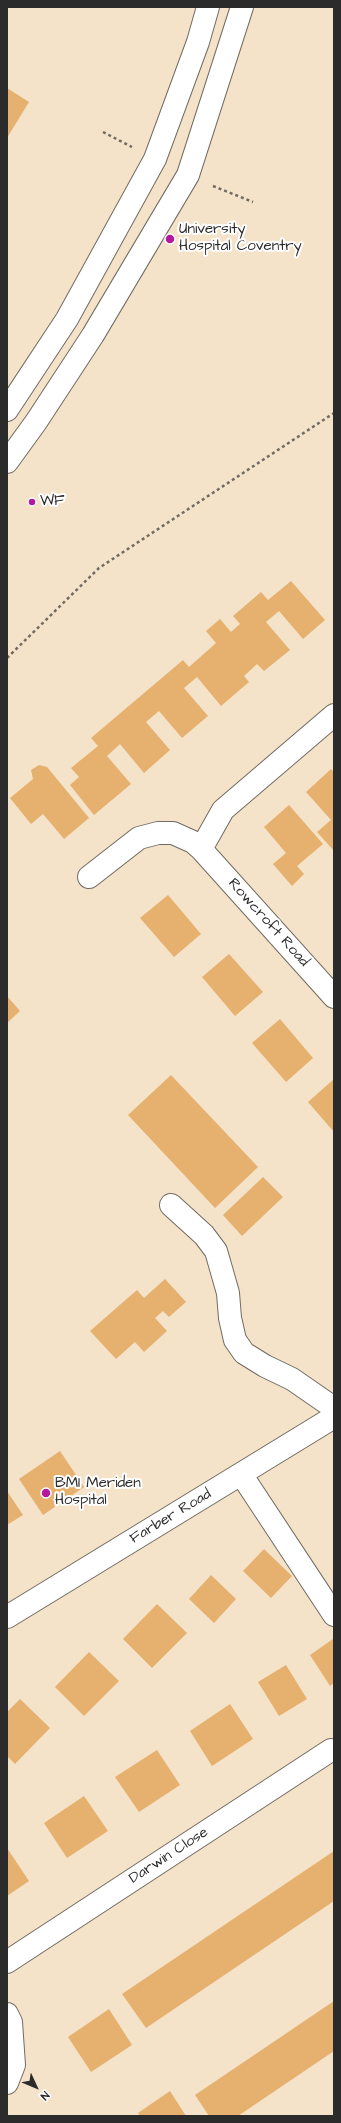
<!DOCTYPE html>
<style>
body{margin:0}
#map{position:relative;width:341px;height:2123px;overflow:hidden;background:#f4e2c9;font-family:"Architects Daughter",sans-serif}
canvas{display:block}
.frame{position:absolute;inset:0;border:8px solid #2b2b2b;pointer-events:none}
.north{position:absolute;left:16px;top:2067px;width:40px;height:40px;-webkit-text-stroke:3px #fff;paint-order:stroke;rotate:134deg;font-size:11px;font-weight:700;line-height:16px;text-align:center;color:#2b2b2b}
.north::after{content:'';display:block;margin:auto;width:14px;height:18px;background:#2b2b2b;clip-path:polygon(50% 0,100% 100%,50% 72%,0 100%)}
</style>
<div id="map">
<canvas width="341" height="2123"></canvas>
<div class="frame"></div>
<div class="north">N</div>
</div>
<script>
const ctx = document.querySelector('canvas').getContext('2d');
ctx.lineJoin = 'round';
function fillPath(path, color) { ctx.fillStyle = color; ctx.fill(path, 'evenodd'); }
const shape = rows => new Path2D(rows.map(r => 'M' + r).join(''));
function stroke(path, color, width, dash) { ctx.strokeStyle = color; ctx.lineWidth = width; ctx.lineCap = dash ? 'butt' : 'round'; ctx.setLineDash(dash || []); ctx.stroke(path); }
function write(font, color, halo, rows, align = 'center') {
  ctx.font = font + ' "Architects Daughter",sans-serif'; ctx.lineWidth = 4; ctx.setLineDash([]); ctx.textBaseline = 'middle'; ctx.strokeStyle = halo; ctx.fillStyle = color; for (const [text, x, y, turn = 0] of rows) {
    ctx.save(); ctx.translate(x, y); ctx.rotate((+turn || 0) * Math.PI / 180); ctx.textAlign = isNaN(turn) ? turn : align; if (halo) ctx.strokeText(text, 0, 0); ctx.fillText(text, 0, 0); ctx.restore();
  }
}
fillPath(shape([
 [7,88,29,102,7,138],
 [291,581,325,620,303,639,279,611,266,622,290,650,264,671,257,664,244,676,249,682,221,706,197,677,184,688,208,716,182,738,159,711,146,722,170,750,144,773,120,744,107,756,131,784,94,815,70,785,79,777,71,768,98,746,91,738,183,660,189,667,216,643,206,631,220,619,231,632,240,624,233,616,261,592,268,600],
 [39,765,47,767,89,818,64,839,43,814,31,824,10,798,33,779,31,770],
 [331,769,334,772,334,851,317,832,331,820,306,792],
 [289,805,323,844,297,866,304,874,292,886,273,864,286,853,264,827],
 [168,895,201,934,174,957,140,918],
 [229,954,263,992,235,1016,202,977],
 [7,996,20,1011,7,1023],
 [280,1019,313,1058,286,1082,252,1043],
 [171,1075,258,1167,215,1208,128,1115],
 [334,1079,334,1132,308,1102],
 [263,1177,283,1197,242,1236,223,1215],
 [165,1279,186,1302,169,1317,163,1311,155,1318,167,1331,144,1352,135,1342,116,1359,90,1331,137,1290,144,1298],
 [60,1451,84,1487,43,1515,19,1479],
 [7,1491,23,1515,7,1525],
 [264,1549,292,1576,271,1598,243,1571],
 [211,1575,236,1599,214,1623,189,1599],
 [157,1604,187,1633,152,1668,123,1639],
 [333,1639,334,1683,330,1686,310,1655],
 [89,1652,119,1681,84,1716,55,1687],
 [286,1665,307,1699,279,1716,258,1682],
 [20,1699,50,1728,15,1764,7,1756,7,1712],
 [230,1704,253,1739,212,1766,190,1731],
 [157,1750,180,1785,139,1812,115,1777],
 [84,1796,108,1831,67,1858,44,1823],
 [7,1848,29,1881,7,1896],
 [334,1851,334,1901,146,2028,122,1994],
 [334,2001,334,2051,238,2116,209,2116,195,2095],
 [109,2009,132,2045,91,2072,68,2037],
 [170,2091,186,2116,140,2116,138,2113]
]), '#e6b16f');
const minor = shape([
 [7,410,67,319,155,159,198,42,208,7],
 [7,462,36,422,93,335,188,175,242,7],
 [201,849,223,810,334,715],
 [89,877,139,838,158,833,173,833,193,842,201,849,334,997],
 [171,1205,204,1235,216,1251,228,1293,230,1318,235,1340,244,1353,265,1366,292,1379,334,1408],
 [241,1474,334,1615],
 [7,1617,334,1417],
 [7,1962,331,1750],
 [7,2014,11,2022,14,2065,7,2083]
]);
stroke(minor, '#716b62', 24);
stroke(shape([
 [103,132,132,147],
 [213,186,253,202],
 [7,658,99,568,334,413]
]), '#716b62', 2.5, [3, 3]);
stroke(minor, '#fff', 22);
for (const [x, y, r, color] of [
 [170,239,5,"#b5179e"],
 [32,502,4,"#b5179e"],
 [46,1493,5,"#b5179e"]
]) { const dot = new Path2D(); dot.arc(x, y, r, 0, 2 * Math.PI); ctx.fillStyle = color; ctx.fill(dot); stroke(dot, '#fff', 1.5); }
write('15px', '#2b2b2b', '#fff', [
 ["University",179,230],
 ["Hospital Coventry",179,247],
 ["WF",40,502],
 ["BMI Meriden",55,1484],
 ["Hospital",55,1501]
], 'left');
write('15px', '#2b2b2b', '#fff', [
 ["Rowcroft Road",268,923,48],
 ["Farber Road",171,1517,-31],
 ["Darwin Close",169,1856,-33]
]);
</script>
